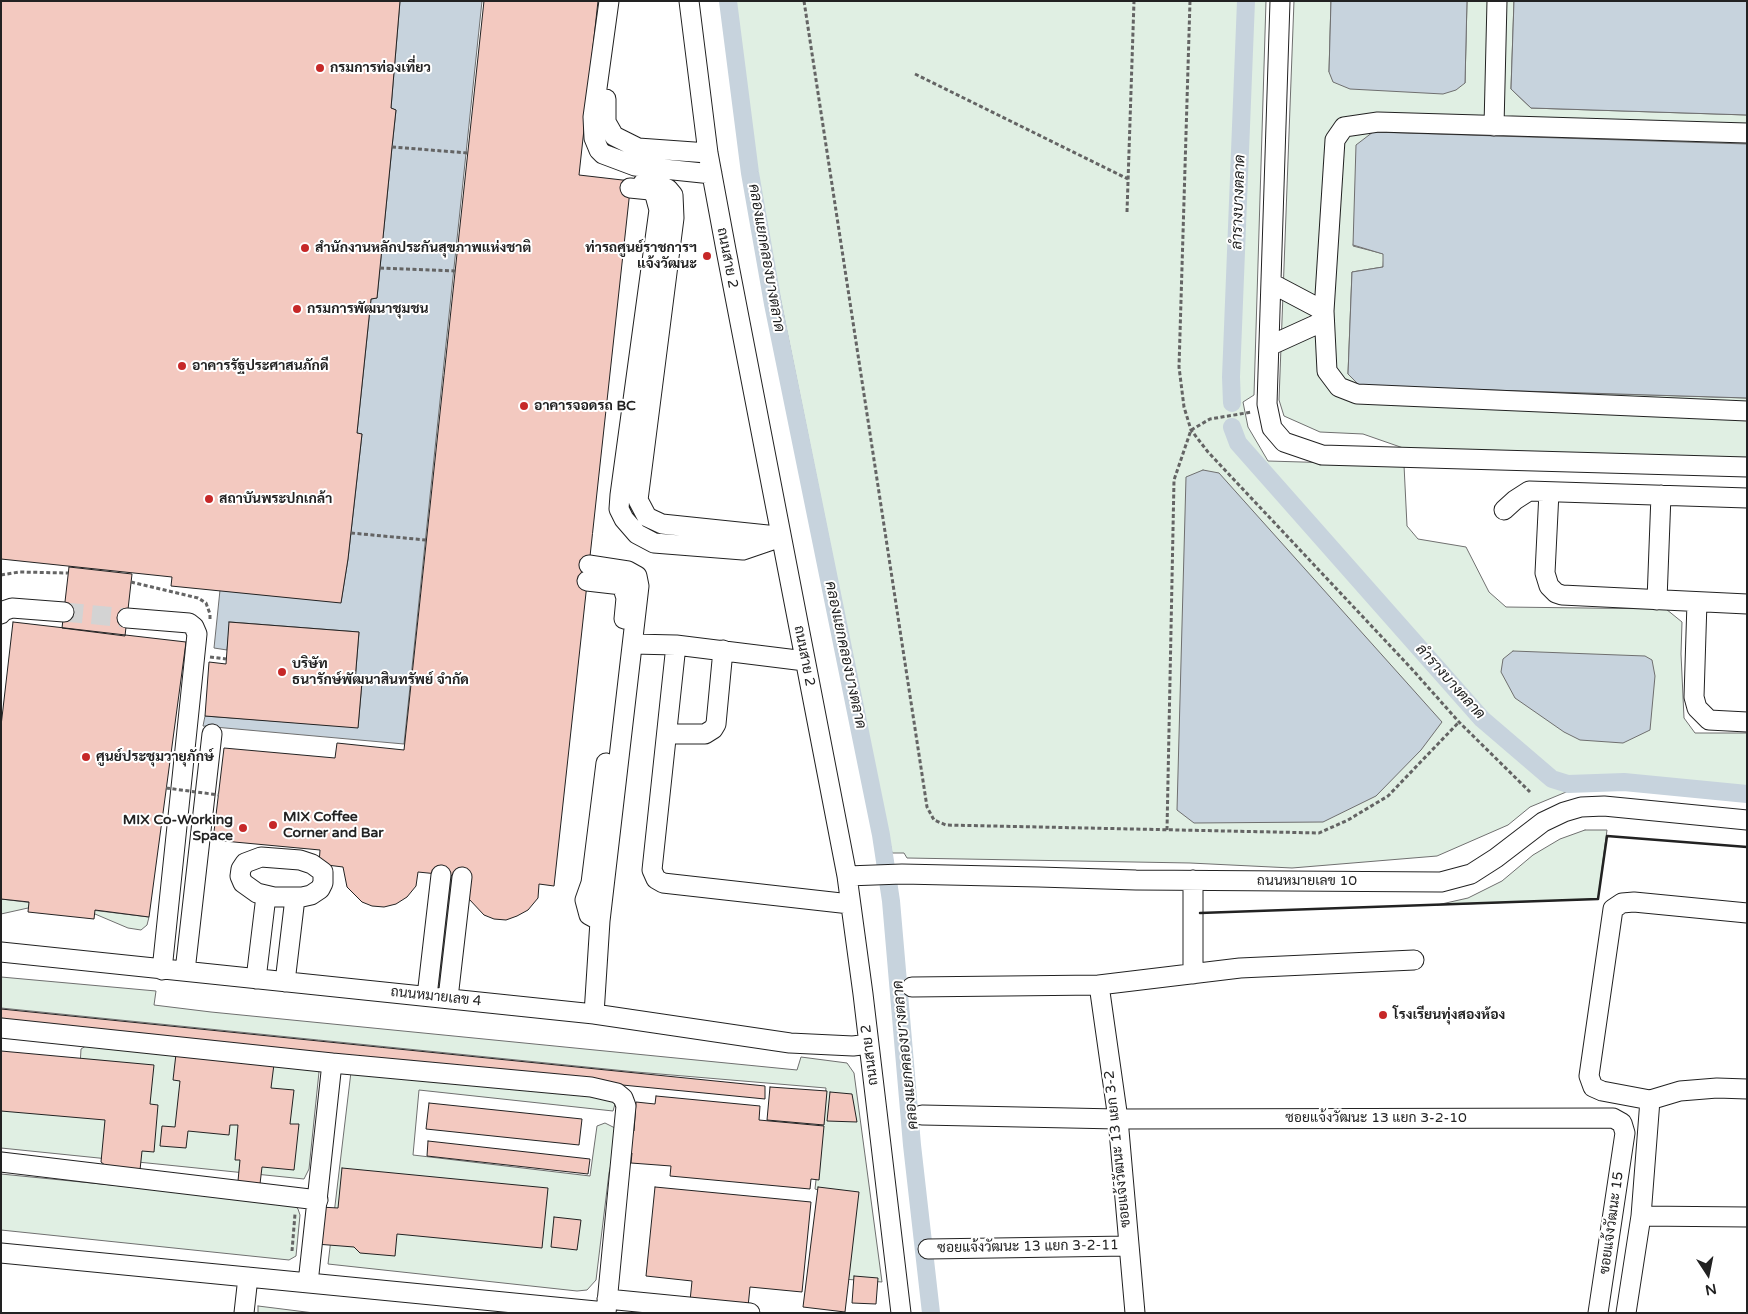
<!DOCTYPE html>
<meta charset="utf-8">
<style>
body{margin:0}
#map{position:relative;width:1748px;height:1314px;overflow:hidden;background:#fff;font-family:"Varela Round",sans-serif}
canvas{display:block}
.frame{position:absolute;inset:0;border:2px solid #222;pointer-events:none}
.north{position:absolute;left:1683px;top:1249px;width:50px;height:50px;-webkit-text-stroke:4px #fff;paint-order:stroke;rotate:169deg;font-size:14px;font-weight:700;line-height:20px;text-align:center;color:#222}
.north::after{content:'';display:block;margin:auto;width:18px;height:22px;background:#222;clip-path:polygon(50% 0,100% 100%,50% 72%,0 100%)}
</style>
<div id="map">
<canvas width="1748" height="1314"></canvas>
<div class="frame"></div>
<div class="north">N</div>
</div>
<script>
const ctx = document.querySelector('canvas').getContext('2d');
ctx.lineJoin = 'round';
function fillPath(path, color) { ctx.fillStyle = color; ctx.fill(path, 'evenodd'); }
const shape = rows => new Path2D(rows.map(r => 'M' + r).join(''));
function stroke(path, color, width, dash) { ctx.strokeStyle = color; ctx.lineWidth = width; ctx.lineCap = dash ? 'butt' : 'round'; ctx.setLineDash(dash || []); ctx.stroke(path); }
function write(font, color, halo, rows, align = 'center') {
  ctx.font = font + ' "Varela Round",Sarabun,sans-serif'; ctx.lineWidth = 4; ctx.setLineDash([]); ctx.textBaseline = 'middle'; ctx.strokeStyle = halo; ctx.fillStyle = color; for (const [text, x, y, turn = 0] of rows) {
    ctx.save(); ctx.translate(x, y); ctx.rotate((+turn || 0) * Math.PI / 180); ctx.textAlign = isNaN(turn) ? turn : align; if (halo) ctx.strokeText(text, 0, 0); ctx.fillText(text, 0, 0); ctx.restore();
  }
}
const green = shape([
 [735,1,1266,1,1254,395,1243,402,1248,427,1268,461,1404,465,1407,526,1418,539,1466,547,1489,592,1506,607,1666,609,1682,622,1681,654,1684,718,1695,733,1747,733,1747,801,1594,787,1585,788,1571,790,1530,807,1508,825,1437,856,1292,868,1190,863,907,858,904,853,892,853,764,218,741,54,735,1],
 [1294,1,1331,1,1329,72,1465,83,1467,1,1514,1,1511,89,1531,108,1747,115,1747,144,1373,132,1353,246,1384,254,1383,267,1352,272,1348,374,1360,386,1747,398,1747,459,1409,450,1363,434,1320,432,1284,416,1279,400,1294,1],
 [1585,830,1607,830,1598,899,1437,905,1468,898,1502,881,1533,855,1560,839,1585,830],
 [1,899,149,917,147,925,141,930,128,928,95,914,28,908,1,914,1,899],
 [1,977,156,991,154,1005,211,1012,797,1070,801,1057,847,1063,854,1073,882,1282,843,1279,847,1198,815,1189,826,1088,636,1072,1,1008,1,977],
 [89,1044,311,1068,319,1072,309,1169,304,1179,1,1148,1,1105,78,1102,81,1049,89,1044],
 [351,1072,613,1097,615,1104,613,1111,419,1090,413,1155,590,1176,597,1126,605,1123,619,1130,609,1173,596,1280,587,1290,577,1291,328,1264,351,1072],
 [1,1174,292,1203,298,1209,300,1215,296,1256,289,1260,1,1230,1,1174],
 [258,1306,314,1313,258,1313,258,1306]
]);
fillPath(green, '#e0efe3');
stroke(green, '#6f6f6f', 1);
const water = shape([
 [400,1,482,1,404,744,203,726,205,716,358,727,362,682,355,681,359,632,230,622,227,650,214,648,220,590,341,602,348,559,362,434,357,433,371,299,377,298,392,147,396,110,391,108,400,1],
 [1331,1,1467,1,1465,83,1456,90,1443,94,1350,89,1333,82,1329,72,1331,1],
 [1514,1,1747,1,1747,115,1531,108,1511,89,1514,1],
 [1373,132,1747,144,1747,398,1360,386,1348,374,1352,272,1383,267,1383,254,1353,245,1356,145,1373,132],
 [1203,470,1219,473,1442,722,1421,750,1376,796,1323,822,1194,823,1177,810,1186,477,1203,470],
 [1513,651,1645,656,1652,660,1655,676,1650,730,1623,743,1580,740,1564,732,1515,698,1501,672,1503,659,1513,651]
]);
fillPath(water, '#c7d3dd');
stroke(water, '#6f6f6f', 1);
stroke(shape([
 [728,1,750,173,773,304,881,835,891,901,912,1145,931,1313],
 [1232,403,1231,377,1246,1],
 [1232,427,1238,443,1482,719,1552,779,1568,784,1624,782,1747,794]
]), '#c7d3dd', 18);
const building = shape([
 [1,1,400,1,391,108,396,110,392,147,377,298,371,299,357,433,362,434,348,559,341,603,171,586,172,577,1,559,1,1],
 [484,1,598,1,579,175,631,181,554,886,539,884,538,898,528,910,517,916,506,920,494,919,484,915,469,899,467,877,418,872,416,886,407,897,396,904,384,907,372,906,362,902,347,887,343,867,319,864,320,850,213,840,224,748,335,758,337,743,404,750,484,1],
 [69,567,132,574,125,636,62,628,69,567],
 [13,622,186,642,149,917,95,910,94,919,28,912,29,902,1,899,1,726,13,622],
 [229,622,359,632,355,681,362,682,358,728,205,716,209,662,226,664,229,622],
 [1,1009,765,1086,765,1099,1,1024,1,1009],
 [1,1051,154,1065,150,1104,158,1105,154,1152,142,1151,140,1170,111,1170,101,1162,105,1120,1,1111,1,1051],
 [176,1054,274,1064,271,1088,294,1090,290,1124,299,1124,294,1170,262,1167,260,1184,238,1181,240,1160,235,1160,238,1125,230,1125,229,1135,188,1131,186,1148,160,1146,162,1126,175,1127,180,1081,173,1080,176,1054],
 [770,1087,827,1091,824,1125,767,1120,770,1087],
 [830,1092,852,1094,857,1122,827,1121,830,1092],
 [656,1096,760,1106,759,1120,824,1126,819,1180,811,1179,810,1189,670,1176,671,1166,631,1163,632,1153,625,1152,627,1131,634,1131,636,1102,655,1104,656,1096],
 [429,1103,582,1119,579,1145,426,1129,429,1103],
 [428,1141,590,1159,588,1174,427,1156,428,1141],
 [342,1168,548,1188,542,1248,397,1234,395,1256,360,1253,354,1247,316,1244,320,1207,338,1208,342,1168],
 [655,1187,811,1202,802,1292,750,1287,748,1307,690,1301,692,1281,646,1276,655,1187],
 [818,1187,859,1192,845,1312,803,1307,818,1187],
 [554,1217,581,1220,577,1250,551,1247,554,1217],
 [854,1276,878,1278,876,1304,852,1303,854,1276]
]);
fillPath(building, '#f3c9c0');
stroke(building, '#222', 1);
stroke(shape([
 [64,612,127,618]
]), '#d3d3d3', 19, [19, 9]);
const minor = shape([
 [609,1,593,117,594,138,599,150,603,154,635,166,712,174],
 [689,1,708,153,726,250,847,876,863,994,901,1313],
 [1280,1,1267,404,1272,428,1284,442,1322,455,1747,467],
 [606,99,606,122,614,136,638,148,708,153],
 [1494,126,1497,1],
 [1747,133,1378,122,1344,127,1335,140,1324,311,1327,371,1339,387,1357,394,1747,411],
 [643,183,653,183,668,189,673,195,674,218,638,500,647,517,662,524,777,536],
 [630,188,650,190,655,195,659,210,620,495,619,509,624,519,637,534,654,543,743,550,781,537],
 [1271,283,1324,311],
 [1269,346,1324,321],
 [1549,492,1545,573,1549,586,1556,593,1562,595,1747,604],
 [1504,510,1515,500,1529,491,1747,498],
 [589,565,628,571,637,576,639,586,600,921,594,1014],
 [587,581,622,585,626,598,624,619],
 [1657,600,1661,495],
 [1697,602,1694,697,1697,708,1709,720,1747,722],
 [1,614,3,611,12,608,64,612],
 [127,618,189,623,194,627,197,634,162,970],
 [633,644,676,645,805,661],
 [676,645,652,870,656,879,663,883,850,904],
 [667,734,705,734,713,729,716,724,723,650],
 [261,857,300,860,312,864,323,872,323,883,320,889,311,895,302,897,274,897,257,893,243,883,240,876,241,869,245,863,261,857],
 [847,876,902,874,1039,877,1136,880,1441,882,1471,874,1496,858,1543,822,1564,812,1581,807,1604,806,1747,820],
 [1747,913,1634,902,1622,903,1613,909,1589,1076,1593,1087,1602,1091,1650,1100,1680,1091,1717,1088,1747,1089],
 [600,921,589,915,585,900,591,883,606,763],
 [1,952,594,1014,790,1043,853,1046,869,1044],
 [185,971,212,734],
 [1193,974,1193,880],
 [256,979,266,896],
 [285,982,295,898],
 [1099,985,1118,1119,1135,1313],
 [912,987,1099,985,1240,968,1414,960],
 [427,996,441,875],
 [448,998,462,877],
 [1,1028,332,1063,591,1087,617,1093,623,1098,626,1106,606,1313],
 [922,1115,1118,1119,1613,1118,1622,1123,1625,1133,1598,1313],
 [1,1162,318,1200],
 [1641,1216,1747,1217],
 [928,1249,1128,1246],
 [1,1253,606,1312],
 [308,1283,332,1063],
 [607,1299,750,1313],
 [244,1313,248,1277],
 [1626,1313,1641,1216,1650,1100]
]);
stroke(minor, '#222', 21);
stroke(shape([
 [804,1,927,807,934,820,946,825,1319,833,1348,820,1388,796,1459,722],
 [1190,1,1179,367,1184,407,1191,430,1208,452,1410,667,1459,722,1530,792],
 [915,74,1128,179],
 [392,147,468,153],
 [1127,212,1134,1],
 [380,268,455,271],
 [351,533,426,540],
 [1,575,19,572,68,573],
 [131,582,198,598,206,603,210,614,210,619],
 [210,657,226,659],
 [1167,830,1174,480,1191,430,1210,419,1252,412],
 [292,1251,295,1214]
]), '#646464', 3, [4, 2.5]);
stroke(minor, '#fff', 19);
stroke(shape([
 [166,788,219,795]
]), '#646464', 3, [4, 2.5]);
stroke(shape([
 [1200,913,1598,899,1607,836,1747,847]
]), '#222', 2.5);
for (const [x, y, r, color] of [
 [320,68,5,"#c62828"],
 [305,248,5,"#c62828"],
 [707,256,5,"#c62828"],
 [297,309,5,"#c62828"],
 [182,366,5,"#c62828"],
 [524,406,5,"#c62828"],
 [209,499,5,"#c62828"],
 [282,672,5,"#c62828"],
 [86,757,5,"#c62828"],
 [273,825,5,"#c62828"],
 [243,828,5,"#c62828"],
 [1383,1015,5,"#c62828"]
]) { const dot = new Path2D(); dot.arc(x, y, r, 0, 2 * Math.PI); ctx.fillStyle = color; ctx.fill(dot); stroke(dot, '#fff', 2); }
write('bold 14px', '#222', '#fff', [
 ["กรมการท่องเที่ยว",330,68],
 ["สำนักงานหลักประกันสุขภาพแห่งชาติ",315,248],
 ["ท่ารถศูนย์ราชการฯ",697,248,"right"],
 ["แจ้งวัฒนะ",697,264,"right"],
 ["กรมการพัฒนาชุมชน",307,309],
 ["อาคารรัฐประศาสนภักดี",192,366],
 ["อาคารจอดรถ BC",534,406],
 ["สถาบันพระปกเกล้า",219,499],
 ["บริษัท",292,664],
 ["ธนารักษ์พัฒนาสินทรัพย์ จำกัด",292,680],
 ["ศูนย์ประชุมวายุภักษ์",96,757],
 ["MIX Coffee",283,817],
 ["Corner and Bar",283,833],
 ["MIX Co-Working",233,820,"right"],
 ["Space",233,836,"right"],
 ["โรงเรียนทุ่งสองห้อง",1393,1015]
], 'left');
write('14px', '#222', '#fff', [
 ["ถนนสาย 2",727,258,79],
 ["ถนนสาย 2",804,656,79],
 ["ถนนหมายเลข 10",1307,881],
 ["ถนนหมายเลข 4",436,997,6],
 ["ถนนสาย 2",870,1055,-97],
 ["ซอยแจ้งวัฒนะ 13 แยก 3-2-10",1376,1118],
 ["ซอยแจ้งวัฒนะ 13 แยก 3-2",1118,1149,-96],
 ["ซอยแจ้งวัฒนะ 15",1612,1223,-82],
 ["ซอยแจ้งวัฒนะ 13 แยก 3-2-11",1028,1247,-1]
]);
write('italic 15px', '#222', '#fff', [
 ["ลำรางบางตลาด",1239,202,-88],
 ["คลองแยกคลองบางตลาด",766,258,80],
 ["คลองแยกคลองบางตลาด",845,655,78],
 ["ลำรางบางตลาด",1450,682,48],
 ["คลองแยกคลองบางตลาด",906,1055,-96]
]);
</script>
